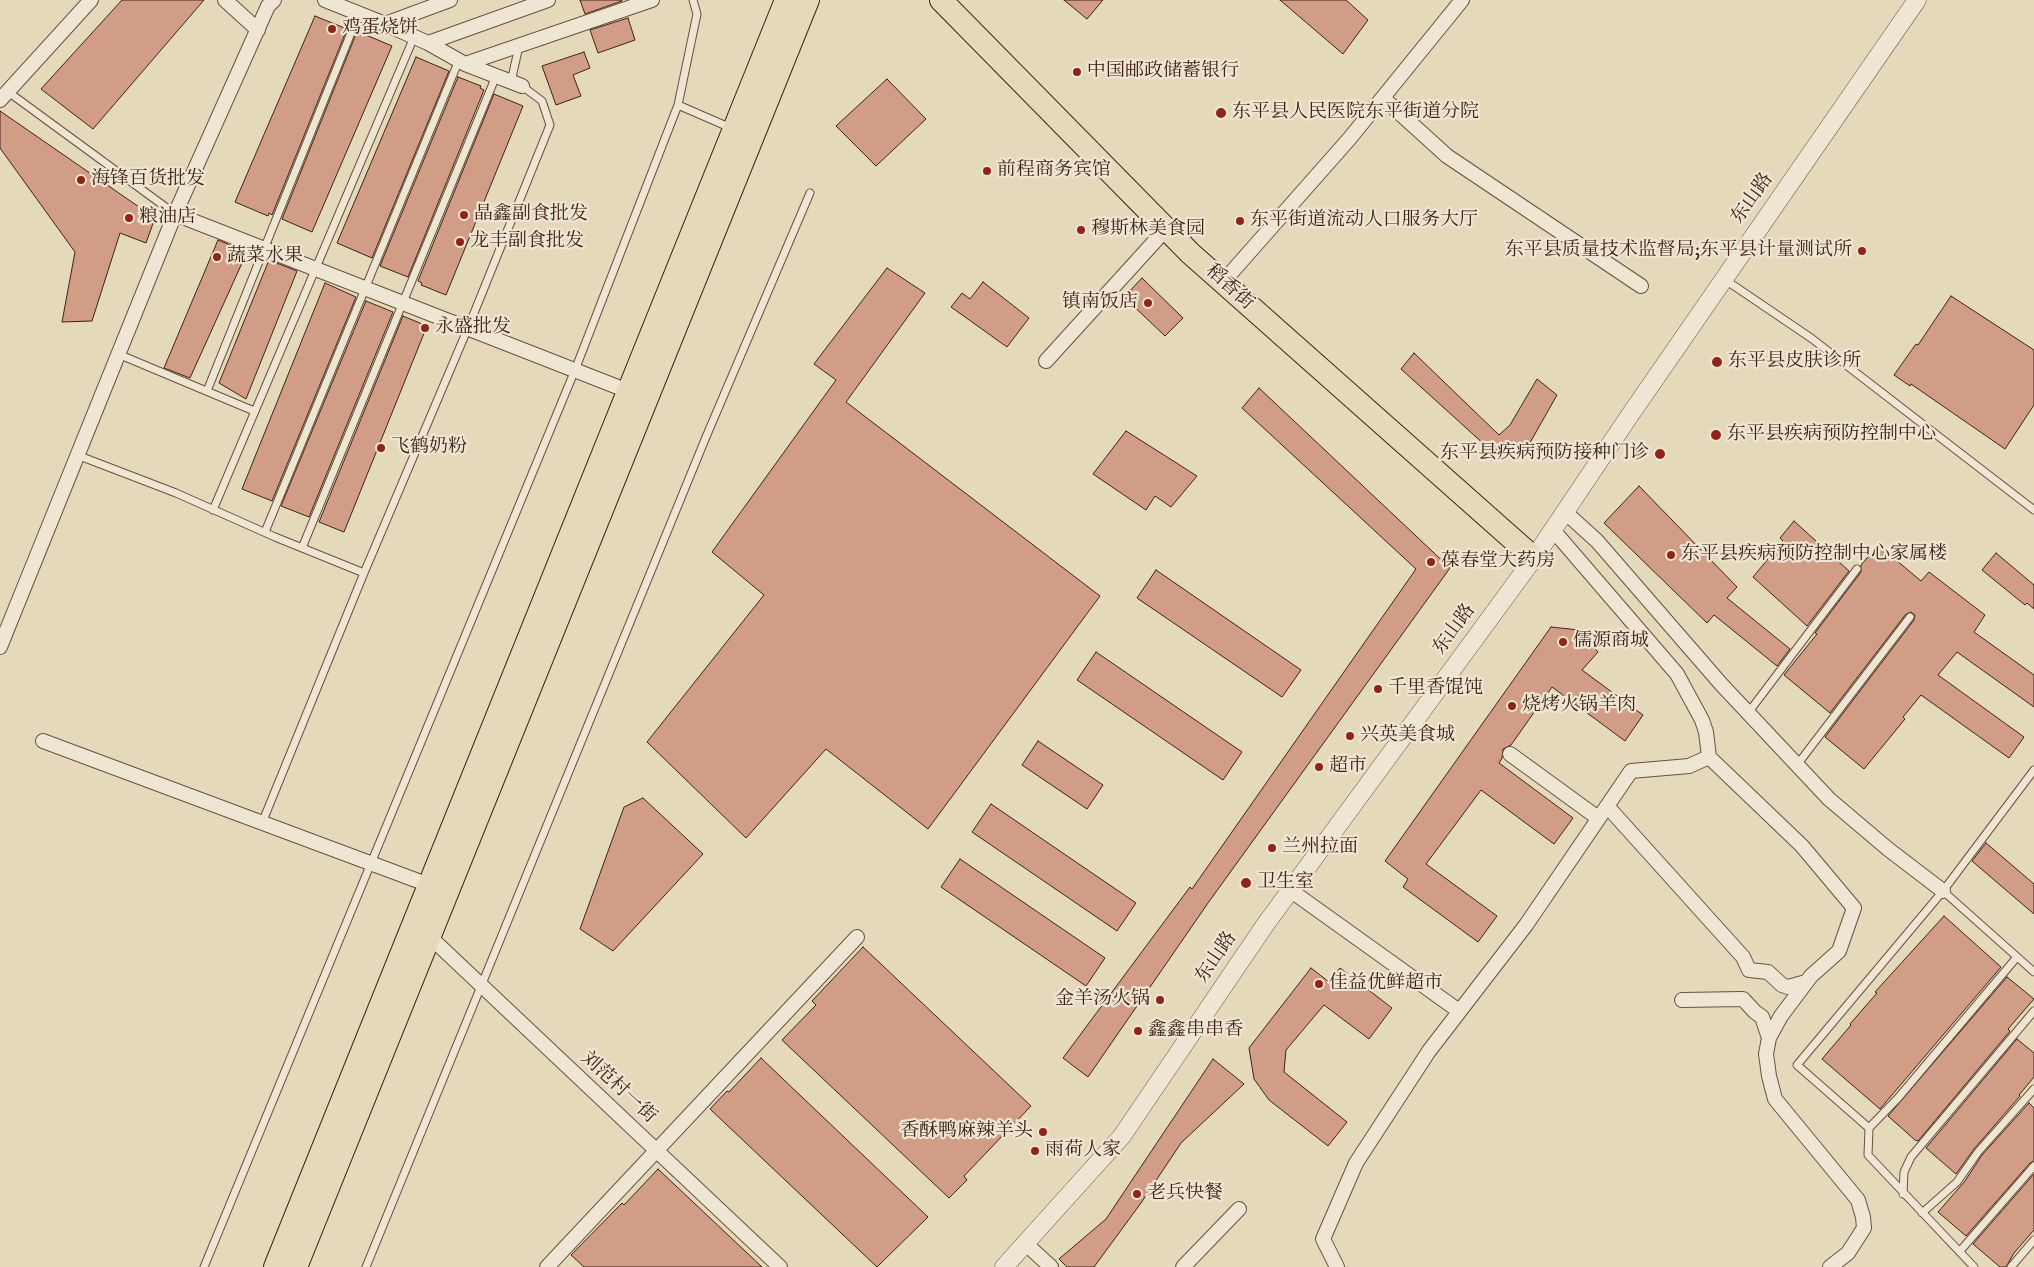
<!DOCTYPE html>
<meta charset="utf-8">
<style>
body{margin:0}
canvas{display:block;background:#e5d9bc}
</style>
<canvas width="2034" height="1267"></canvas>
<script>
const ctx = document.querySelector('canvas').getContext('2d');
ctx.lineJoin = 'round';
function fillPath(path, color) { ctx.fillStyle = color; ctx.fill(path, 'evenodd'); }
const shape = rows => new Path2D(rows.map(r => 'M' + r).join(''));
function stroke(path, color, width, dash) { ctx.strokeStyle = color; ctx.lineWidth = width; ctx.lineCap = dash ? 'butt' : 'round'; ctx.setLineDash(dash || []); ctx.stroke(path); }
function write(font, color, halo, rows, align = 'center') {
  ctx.font = font + ' "IM FELL English","Noto Serif SC",serif'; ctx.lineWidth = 4.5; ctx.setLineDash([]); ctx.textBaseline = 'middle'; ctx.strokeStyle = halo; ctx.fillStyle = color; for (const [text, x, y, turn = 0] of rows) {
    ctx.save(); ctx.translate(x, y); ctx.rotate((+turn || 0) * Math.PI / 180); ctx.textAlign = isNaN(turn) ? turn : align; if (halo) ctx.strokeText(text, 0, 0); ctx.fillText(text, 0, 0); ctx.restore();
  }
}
const building = shape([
 [122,0,204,0,93,129,41,89,122,0],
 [580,0,622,0,622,1,585,14,580,0],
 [1064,0,1103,0,1087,19,1064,0],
 [1280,0,1346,0,1368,20,1343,54,1280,0],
 [315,16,347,29,272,215,269,213,268,216,235,202,315,16],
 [628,18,635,40,598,53,590,30,628,18],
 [359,32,392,46,312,232,282,219,356,34,358,34,359,32],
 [584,52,590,68,573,75,581,96,556,105,542,66,584,52],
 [416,57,449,71,372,258,337,243,416,57],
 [458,77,481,86,480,88,484,90,408,277,380,266,458,77],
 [887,79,926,119,876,166,836,126,887,79],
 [494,94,523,106,446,295,421,285,422,283,418,281,494,94],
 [0,111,155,218,146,243,120,233,92,321,62,322,75,252,0,148,0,111],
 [218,240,247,252,190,378,164,368,218,240],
 [269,260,297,271,246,399,219,383,269,260],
 [887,268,925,293,846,402,1100,596,928,829,826,749,746,838,647,742,764,595,712,552,836,380,814,364,887,268],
 [1142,278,1183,318,1165,336,1124,297,1142,278],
 [983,282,1029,318,1007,347,951,307,962,293,970,299,983,282],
 [325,283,356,297,272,501,242,489,325,283],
 [1951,296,2034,350,2034,405,2005,449,1911,384,1910,386,1894,375,1916,344,1918,345,1951,296],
 [366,301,393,312,309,517,281,506,366,301],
 [403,316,427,326,344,532,319,522,403,316],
 [1414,353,1499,435,1510,425,1537,379,1557,395,1527,448,1481,451,1486,446,1401,369,1414,353],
 [1259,388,1450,568,1208,903,1088,1077,1063,1058,1190,887,1192,889,1416,569,1242,408,1259,388],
 [1126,431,1197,476,1171,507,1155,496,1146,510,1093,474,1126,431],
 [1639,486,1737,587,1727,598,1790,649,1777,666,1714,615,1707,623,1604,523,1639,486],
 [1794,521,1849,571,1807,626,1753,577,1783,541,1780,538,1794,521],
 [1878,545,1921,581,1929,572,1985,615,1974,632,2034,675,2034,707,1957,652,1938,675,2024,737,2009,758,1921,695,1903,717,1905,719,1864,769,1825,737,1914,620,1915,615,1911,612,1906,614,1830,713,1784,675,1817,634,1815,633,1861,572,1861,565,1878,545],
 [1996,553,2034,585,2034,609,2027,603,2025,605,1982,570,1996,553],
 [1156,570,1301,670,1282,697,1137,598,1156,570],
 [1551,627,1579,630,1598,652,1582,670,1643,715,1625,741,1552,687,1511,745,1503,749,1502,758,1499,763,1573,818,1554,844,1481,790,1426,864,1497,916,1478,942,1403,887,1408,879,1385,861,1551,627],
 [1096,652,1242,752,1223,780,1077,680,1096,652],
 [1038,741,1103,785,1087,809,1022,765,1038,741],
 [643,798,703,854,613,951,580,929,624,807,643,798],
 [991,804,1136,903,1117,931,972,832,991,804],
 [1986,843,2034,884,2034,914,1972,861,1986,843],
 [960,859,1105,958,1086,986,941,887,960,859],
 [1944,916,2001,967,1880,1109,1822,1059,1851,1025,1850,1024,1877,993,1875,992,1944,916],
 [863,947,1031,1106,964,1176,967,1180,949,1198,782,1040,816,1005,812,1001,863,947],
 [1311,968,1329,982,1340,968,1392,1008,1369,1039,1324,1005,1286,1050,1284,1072,1347,1122,1328,1146,1269,1100,1254,1079,1249,1048,1311,968],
 [2007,977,2034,999,2008,1029,2010,1031,1918,1141,1915,1140,1888,1116,2007,977],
 [2017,1039,2034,1053,2034,1077,2019,1095,2020,1096,1974,1149,1956,1174,1926,1148,2017,1039],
 [761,1058,928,1217,877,1267,710,1109,727,1091,729,1092,761,1058],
 [1213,1059,1244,1084,1181,1143,1141,1203,1094,1267,1067,1267,1059,1259,1106,1219,1213,1059],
 [2029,1103,2034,1108,2034,1161,2030,1163,1966,1236,1938,1212,1965,1181,1982,1155,2029,1103],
 [658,1169,762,1267,584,1267,571,1255,622,1203,624,1205,658,1169],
 [2034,1174,2034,1230,2014,1253,2006,1267,2000,1267,1973,1244,2034,1174]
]);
fillPath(building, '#d29d86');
stroke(building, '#402214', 1);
const service = shape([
 [511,82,519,46],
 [7,91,175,214],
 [678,105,731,128],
 [1724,279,1811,338,2034,510],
 [118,354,254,411],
 [207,391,359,13],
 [77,455,176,493,275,537,364,573],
 [213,510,414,37],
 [265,532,459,60],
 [302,548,496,76],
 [1748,713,1857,569],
 [1797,765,1910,617],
 [262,823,364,573,468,328,550,125,542,101,522,86],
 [1943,891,2034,972],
 [1869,1128,1797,1065,1943,891,2034,770],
 [1903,1194,1904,1172,1911,1157,2034,1011],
 [1922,1213,1957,1182,1978,1152,2034,1089],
 [1960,1251,2034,1166],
 [204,1267,575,370,678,105,697,14,693,0],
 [366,1267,706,437,810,193],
 [1974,1267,1868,1155,1869,1128,1898,1098,2017,957],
 [2011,1267,2034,1240]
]);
const minor = shape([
 [225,0,258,30],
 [325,0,385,24,428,43,465,64,522,86],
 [385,24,450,0],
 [428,43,548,0],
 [465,64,652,0],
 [1383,98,1447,156,1641,286],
 [0,100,91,0],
 [175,214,628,391],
 [1223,282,1350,138,1462,0],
 [1046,361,1166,229],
 [1565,512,1597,541,1721,684,1829,799,1888,849,1943,891],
 [1553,530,1677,674,1702,720,1706,732,1709,757,1802,846,1854,908,1839,951,1811,976,1781,1016,1769,1038,1766,1054,1769,1076,1775,1099,1858,1200,1863,1217,1864,1228,1848,1253,1830,1267],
 [0,647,175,214,268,6,274,0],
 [43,741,429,885],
 [1510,754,1598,818],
 [1607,806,1743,957,1749,970,1768,972,1782,985,1788,987,1806,982],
 [1290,890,1459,1011],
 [429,936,780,1267],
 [1682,1000,1743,999,1755,1012,1762,1017,1769,1038],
 [1026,1244,1051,1267],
 [547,1267,857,937],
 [1183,1267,1239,1209],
 [1337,1267,1323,1239,1356,1163,1429,1051,1526,925,1631,771,1689,766,1709,757]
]);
const tertiary = shape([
 [1004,1267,1122,1136,1265,925,1534,558,1630,415,1917,0]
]);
const primary = shape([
 [941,0,1190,253,1534,558],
 [275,1267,786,0],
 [296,1267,808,0]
]);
stroke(service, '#69503e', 9);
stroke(minor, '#69503e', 16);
stroke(tertiary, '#69503e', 19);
stroke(primary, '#402214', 24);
stroke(service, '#eee6d3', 7);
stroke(minor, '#eee6d3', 14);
stroke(tertiary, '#eee6d3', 18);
stroke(primary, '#e5d9bc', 22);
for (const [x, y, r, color] of [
 [332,29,5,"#8f2418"],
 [1077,72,5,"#8f2418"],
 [1221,113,6,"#8f2418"],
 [987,171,5,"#8f2418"],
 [81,180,5,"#8f2418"],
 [464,215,5,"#8f2418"],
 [129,218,5,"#8f2418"],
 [1240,221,5,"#8f2418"],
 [1081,230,5,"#8f2418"],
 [460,242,5,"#8f2418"],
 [1862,251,5,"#8f2418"],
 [217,257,5,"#8f2418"],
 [1148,303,5,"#8f2418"],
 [425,328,5,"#8f2418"],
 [1717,362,6,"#8f2418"],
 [1716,435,6,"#8f2418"],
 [381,448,5,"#8f2418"],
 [1660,454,6,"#8f2418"],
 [1671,555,5,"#8f2418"],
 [1431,562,5,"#8f2418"],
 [1563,642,5,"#8f2418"],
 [1378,689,5,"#8f2418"],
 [1512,706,5,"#8f2418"],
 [1350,736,5,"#8f2418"],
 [1319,767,5,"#8f2418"],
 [1272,848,5,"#8f2418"],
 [1246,883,6,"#8f2418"],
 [1319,984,5,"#8f2418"],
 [1160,1000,5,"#8f2418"],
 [1138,1031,5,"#8f2418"],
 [1043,1132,5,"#8f2418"],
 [1035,1151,5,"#8f2418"],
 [1137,1194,5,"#8f2418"]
]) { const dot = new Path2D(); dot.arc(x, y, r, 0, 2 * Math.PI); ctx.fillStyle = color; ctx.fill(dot); stroke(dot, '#eee6d3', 2); }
write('19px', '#402214', '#eee6d3', [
 ["鸡蛋烧饼",342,29],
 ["中国邮政储蓄银行",1087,72],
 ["东平县人民医院东平街道分院",1232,113],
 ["前程商务宾馆",997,171],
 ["海锋百货批发",91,180],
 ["晶鑫副食批发",474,215],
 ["粮油店",139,218],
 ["东平街道流动人口服务大厅",1250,221],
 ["穆斯林美食园",1091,230],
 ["龙丰副食批发",470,242],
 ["东平县质量技术监督局;东平县计量测试所",1852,251,"right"],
 ["蔬菜水果",227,257],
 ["镇南饭店",1138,303,"right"],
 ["永盛批发",435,328],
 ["东平县皮肤诊所",1728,362],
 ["东平县疾病预防控制中心",1727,435],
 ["飞鹤奶粉",391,448],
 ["东平县疾病预防接种门诊",1649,454,"right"],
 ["东平县疾病预防控制中心家属楼",1681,555],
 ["葆春堂大药房",1441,562],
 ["儒源商城",1573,642],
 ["千里香馄饨",1388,689],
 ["烧烤火锅羊肉",1522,706],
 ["兴英美食城",1360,736],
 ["超市",1329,767],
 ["兰州拉面",1282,848],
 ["卫生室",1257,883],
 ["佳益优鲜超市",1329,984],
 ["金羊汤火锅",1150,1000,"right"],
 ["鑫鑫串串香",1148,1031],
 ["香酥鸭麻辣羊头",1033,1132,"right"],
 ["雨荷人家",1045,1151],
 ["老兵快餐",1147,1194]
], 'left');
write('19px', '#402214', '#eee6d3', [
 ["东山路",1753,199,-55],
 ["稻香街",1229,288,42],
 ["东山路",1455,630,-54],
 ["东山路",1217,958,-56],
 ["刘范村一街",618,1088,43]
]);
</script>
